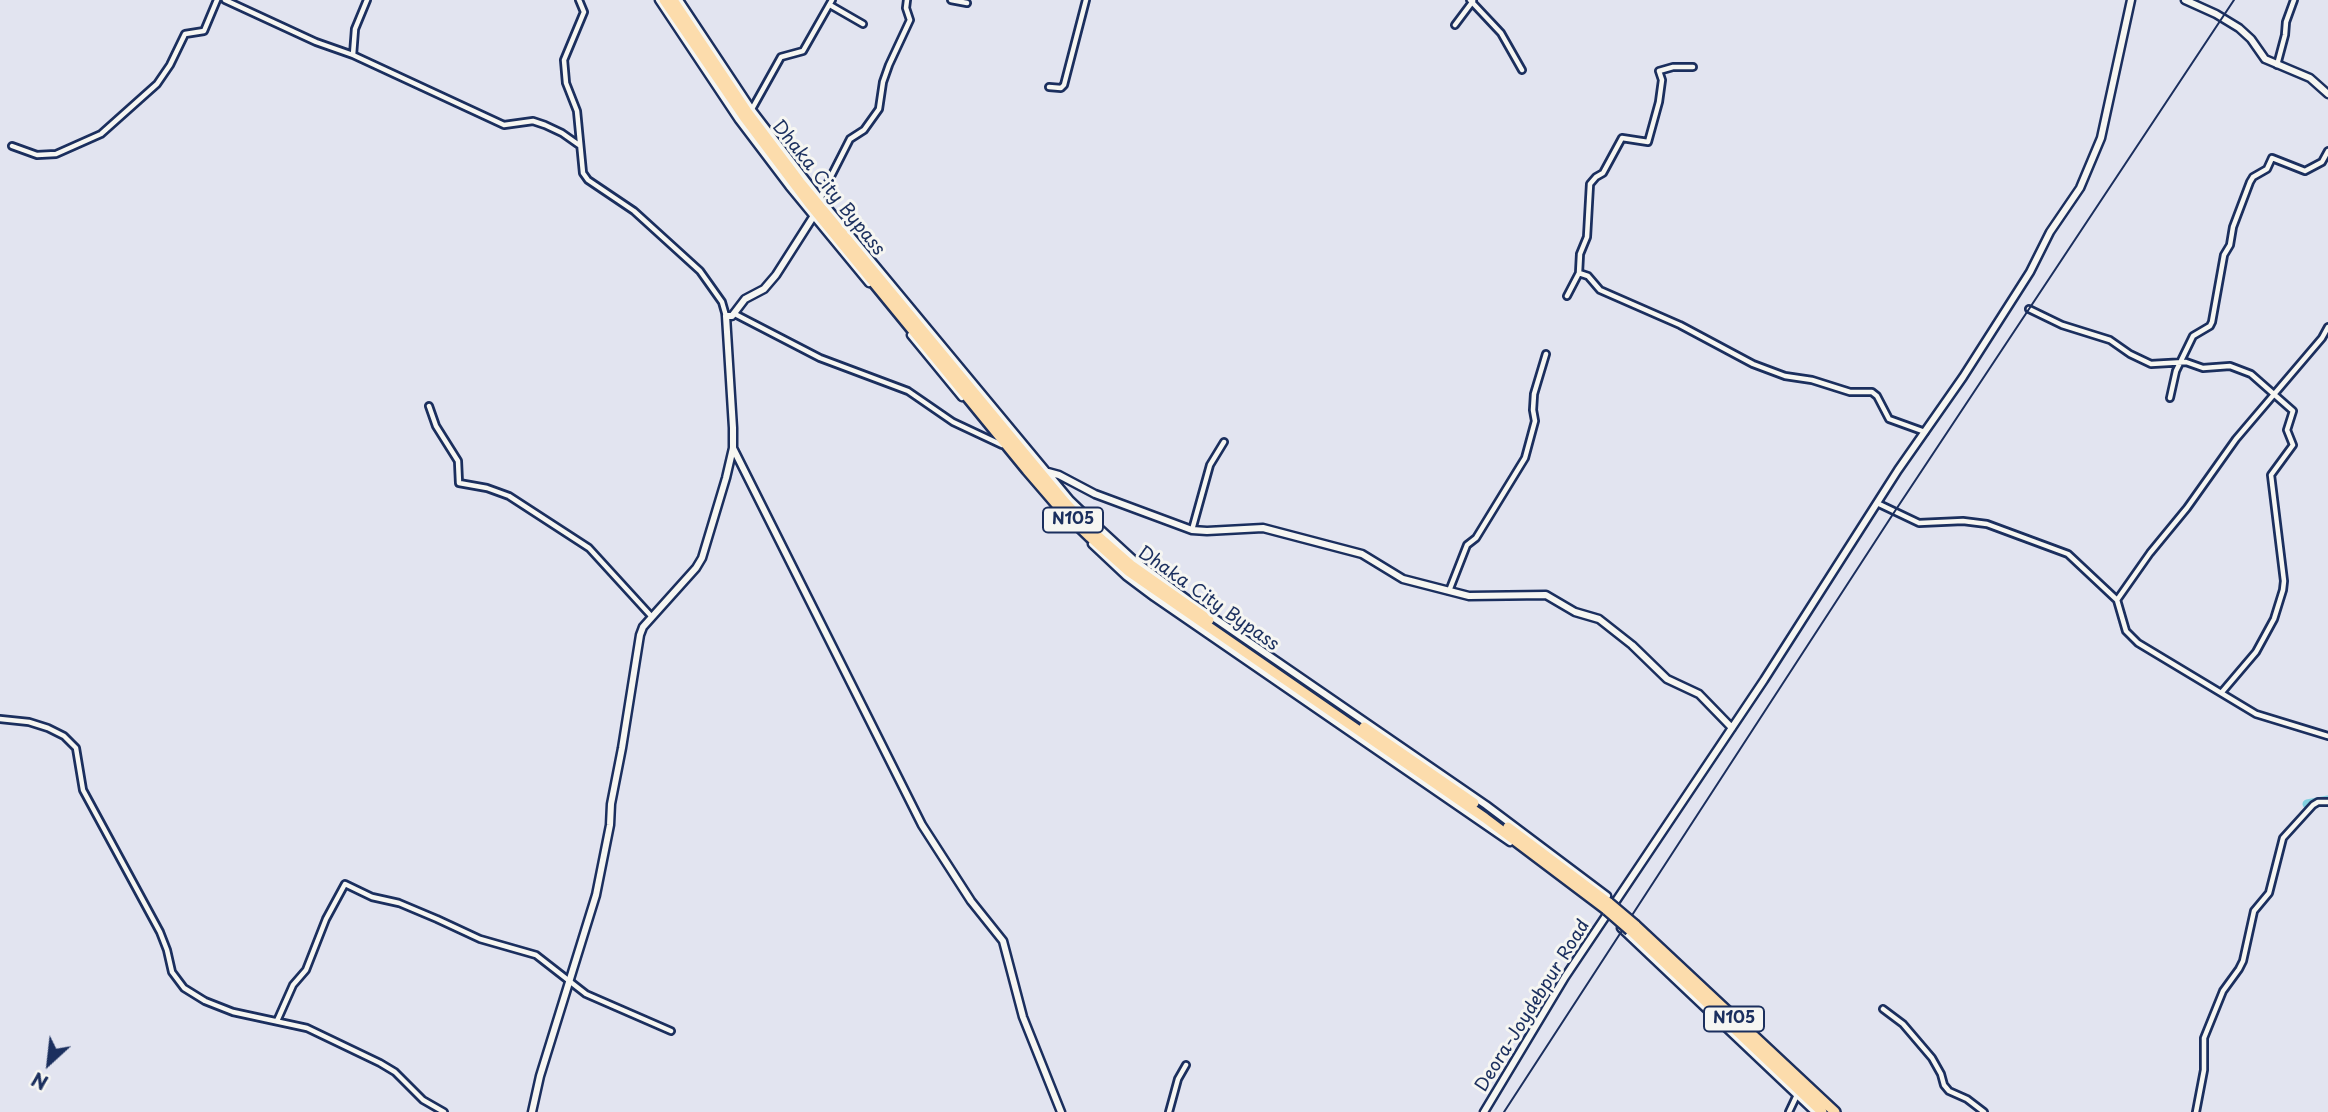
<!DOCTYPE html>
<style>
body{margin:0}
#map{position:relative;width:2328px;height:1112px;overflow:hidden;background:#e2e4f0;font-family:"Playpen Sans",sans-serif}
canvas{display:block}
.north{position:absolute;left:14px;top:1028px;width:70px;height:70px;-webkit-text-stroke:5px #f6f6f2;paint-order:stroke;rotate:207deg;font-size:19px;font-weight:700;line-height:28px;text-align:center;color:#1b2f5e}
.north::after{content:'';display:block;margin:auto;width:24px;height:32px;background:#1b2f5e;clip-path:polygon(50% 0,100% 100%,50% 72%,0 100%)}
</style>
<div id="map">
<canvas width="2328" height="1112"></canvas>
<div class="north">N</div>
</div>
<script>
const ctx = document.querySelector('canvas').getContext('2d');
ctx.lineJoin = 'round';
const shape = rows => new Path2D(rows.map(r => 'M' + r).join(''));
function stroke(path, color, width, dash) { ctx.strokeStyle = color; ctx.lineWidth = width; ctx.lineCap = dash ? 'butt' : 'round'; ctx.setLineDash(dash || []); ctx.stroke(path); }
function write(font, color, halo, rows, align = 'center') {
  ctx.font = font + ' "Playpen Sans",sans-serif'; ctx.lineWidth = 6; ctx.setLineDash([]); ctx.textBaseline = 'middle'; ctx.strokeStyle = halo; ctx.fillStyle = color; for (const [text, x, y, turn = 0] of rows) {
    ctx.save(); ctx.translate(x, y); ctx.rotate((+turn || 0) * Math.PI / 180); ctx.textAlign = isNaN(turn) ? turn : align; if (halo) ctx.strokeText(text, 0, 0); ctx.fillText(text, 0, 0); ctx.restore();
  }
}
stroke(shape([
 [2307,804,2328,800]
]), '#83d1e0', 5);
stroke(shape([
 [2307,804,2328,800]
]), '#83d1e0', 9);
const street = shape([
 [225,0,316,42,353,55,504,125,533,121,545,125,562,133,579,145],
 [579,0,584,12,564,60,566,83,577,111,583,173,588,180,634,211,700,271,722,302,726,316],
 [951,0,967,3],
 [1470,0,1501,33,1522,70],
 [830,5,863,24],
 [1455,25,1473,1],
 [353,55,355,29,367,0],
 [2277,65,2285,35,2286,22,2294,0],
 [1049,87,1061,88,1064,85,1086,0],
 [752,109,781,57,803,51,832,0],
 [12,146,37,155,56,154,101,134,157,84,170,65,185,34,204,31,217,0],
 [821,200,822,194,850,139,864,130,879,109,883,82,889,65,910,20,906,8,907,0],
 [1579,273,1588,276,1600,290,1680,325,1753,364,1785,376,1812,380,1850,392,1872,392,1877,396,1889,419,1925,432],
 [1567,296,1579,273,1580,254,1587,237,1590,184,1596,177,1603,173,1622,138,1648,142,1659,102,1662,80,1659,71,1673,67,1693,67],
 [2029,309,2062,325,2110,340,2130,354,2151,364,2186,362,2203,368,2230,366,2251,374,2293,411,2287,430,2293,445,2271,475,2284,581,2283,590,2274,619,2256,652,2222,692],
 [735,314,820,358,908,391,953,422,1002,445],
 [2170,398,2176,371,2193,336,2210,326,2212,322,2224,255,2230,245,2233,227,2250,182,2253,177,2267,169,2272,158,2305,171,2322,162,2328,151],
 [429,406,436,426,458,461,459,483,487,488,509,496,589,548,652,617],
 [1877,503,1919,523,1963,521,1987,524,2068,554,2117,600,2126,631,2138,643,2256,714,2328,736],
 [1192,530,1210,465,1224,442],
 [1449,591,1467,545,1476,538,1525,458,1535,421,1533,410,1534,394,1546,354],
 [2117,600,2150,553,2187,508,2236,439,2322,338,2328,327],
 [0,719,29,722,48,728,64,736,76,748,83,790,160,932,167,950,172,972,184,988,205,1001,233,1012,307,1028,380,1063,395,1072,423,1100,444,1112],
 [1883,1009,1903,1024,1932,1058,1941,1074,1944,1085,1949,1091,1967,1099,1984,1112],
 [277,1021,293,985,306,970,326,919,345,884,372,897,399,903,437,919,480,939,536,955,586,994,671,1031],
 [1169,1112,1178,1079,1186,1065],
 [1789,1112,1797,1095],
 [2196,1112,2204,1070,2204,1038,2223,991,2239,969,2243,961,2254,911,2269,893,2283,838,2313,805,2318,802,2328,802]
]);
const secondary = shape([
 [659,0,739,120,789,186,869,283],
 [679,0,752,110,821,200,1070,500,1097,526,1134,560,1191,602,1486,805,1607,896],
 [2185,0,2216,14,2239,28,2251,39,2265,59,2310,78,2328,94],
 [911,335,962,397],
 [733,448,922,825,971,901,1003,941,1023,1017,1061,1112],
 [1048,472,1059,475,1095,494,1192,530,1207,531,1263,528,1362,554,1403,579,1469,596,1546,595,1575,612,1599,619,1632,645,1667,679,1699,694,1732,728],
 [1092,544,1126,576,1154,597,1510,842],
 [1621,928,1815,1112],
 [532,1112,540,1076,596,895,610,825,611,804,622,748,640,635,643,627,696,568,702,558,726,478,733,448,733,428,726,316,732,316,745,299,764,289,776,275,813,217],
 [1484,1112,1565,977,1764,680,1898,470,1963,377,2030,272,2050,232,2080,188,2101,138,2131,0]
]);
const highway = shape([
 [664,0,744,117,811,206,1027,470,1058,506,1090,537,1128,571,1485,818,1607,910],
 [673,0,748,113,800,182,1065,502,1092,531,1131,565,1209,620],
 [1364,727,1474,803],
 [1508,827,1609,903],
 [1635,925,1835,1112],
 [1630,930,1822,1112]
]);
stroke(street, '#1b2f5e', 10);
stroke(secondary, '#1b2f5e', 11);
stroke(highway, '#1b2f5e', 14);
stroke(street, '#f6f6f2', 4.5);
stroke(secondary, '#f6f6f2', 6);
stroke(highway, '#fcdcac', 9);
stroke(shape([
 [1504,1112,1895,511,2234,0]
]), '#1b2f5e', 2);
const highwayBridge = shape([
 [1609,903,1635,925],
 [1607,910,1630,930]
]);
stroke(highwayBridge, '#1b2f5e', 14, []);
stroke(highwayBridge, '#fcdcac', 9);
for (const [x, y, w] of [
 [1073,520,60],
 [1734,1019,60]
]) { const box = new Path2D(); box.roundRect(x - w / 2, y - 12.5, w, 25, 5); ctx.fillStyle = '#f6f6f2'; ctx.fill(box); stroke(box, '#1b2f5e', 2); }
write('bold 16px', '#1b2f5e', null, [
 ["N105",1073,520],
 ["N105",1734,1019]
]);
write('18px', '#1b2f5e', '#f6f6f2', [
 ["Dhaka City Bypass",828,188,51],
 ["Dhaka City Bypass",1208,599,35],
 ["Deora-Joydebpur Road",1533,1006,-58]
]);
</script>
